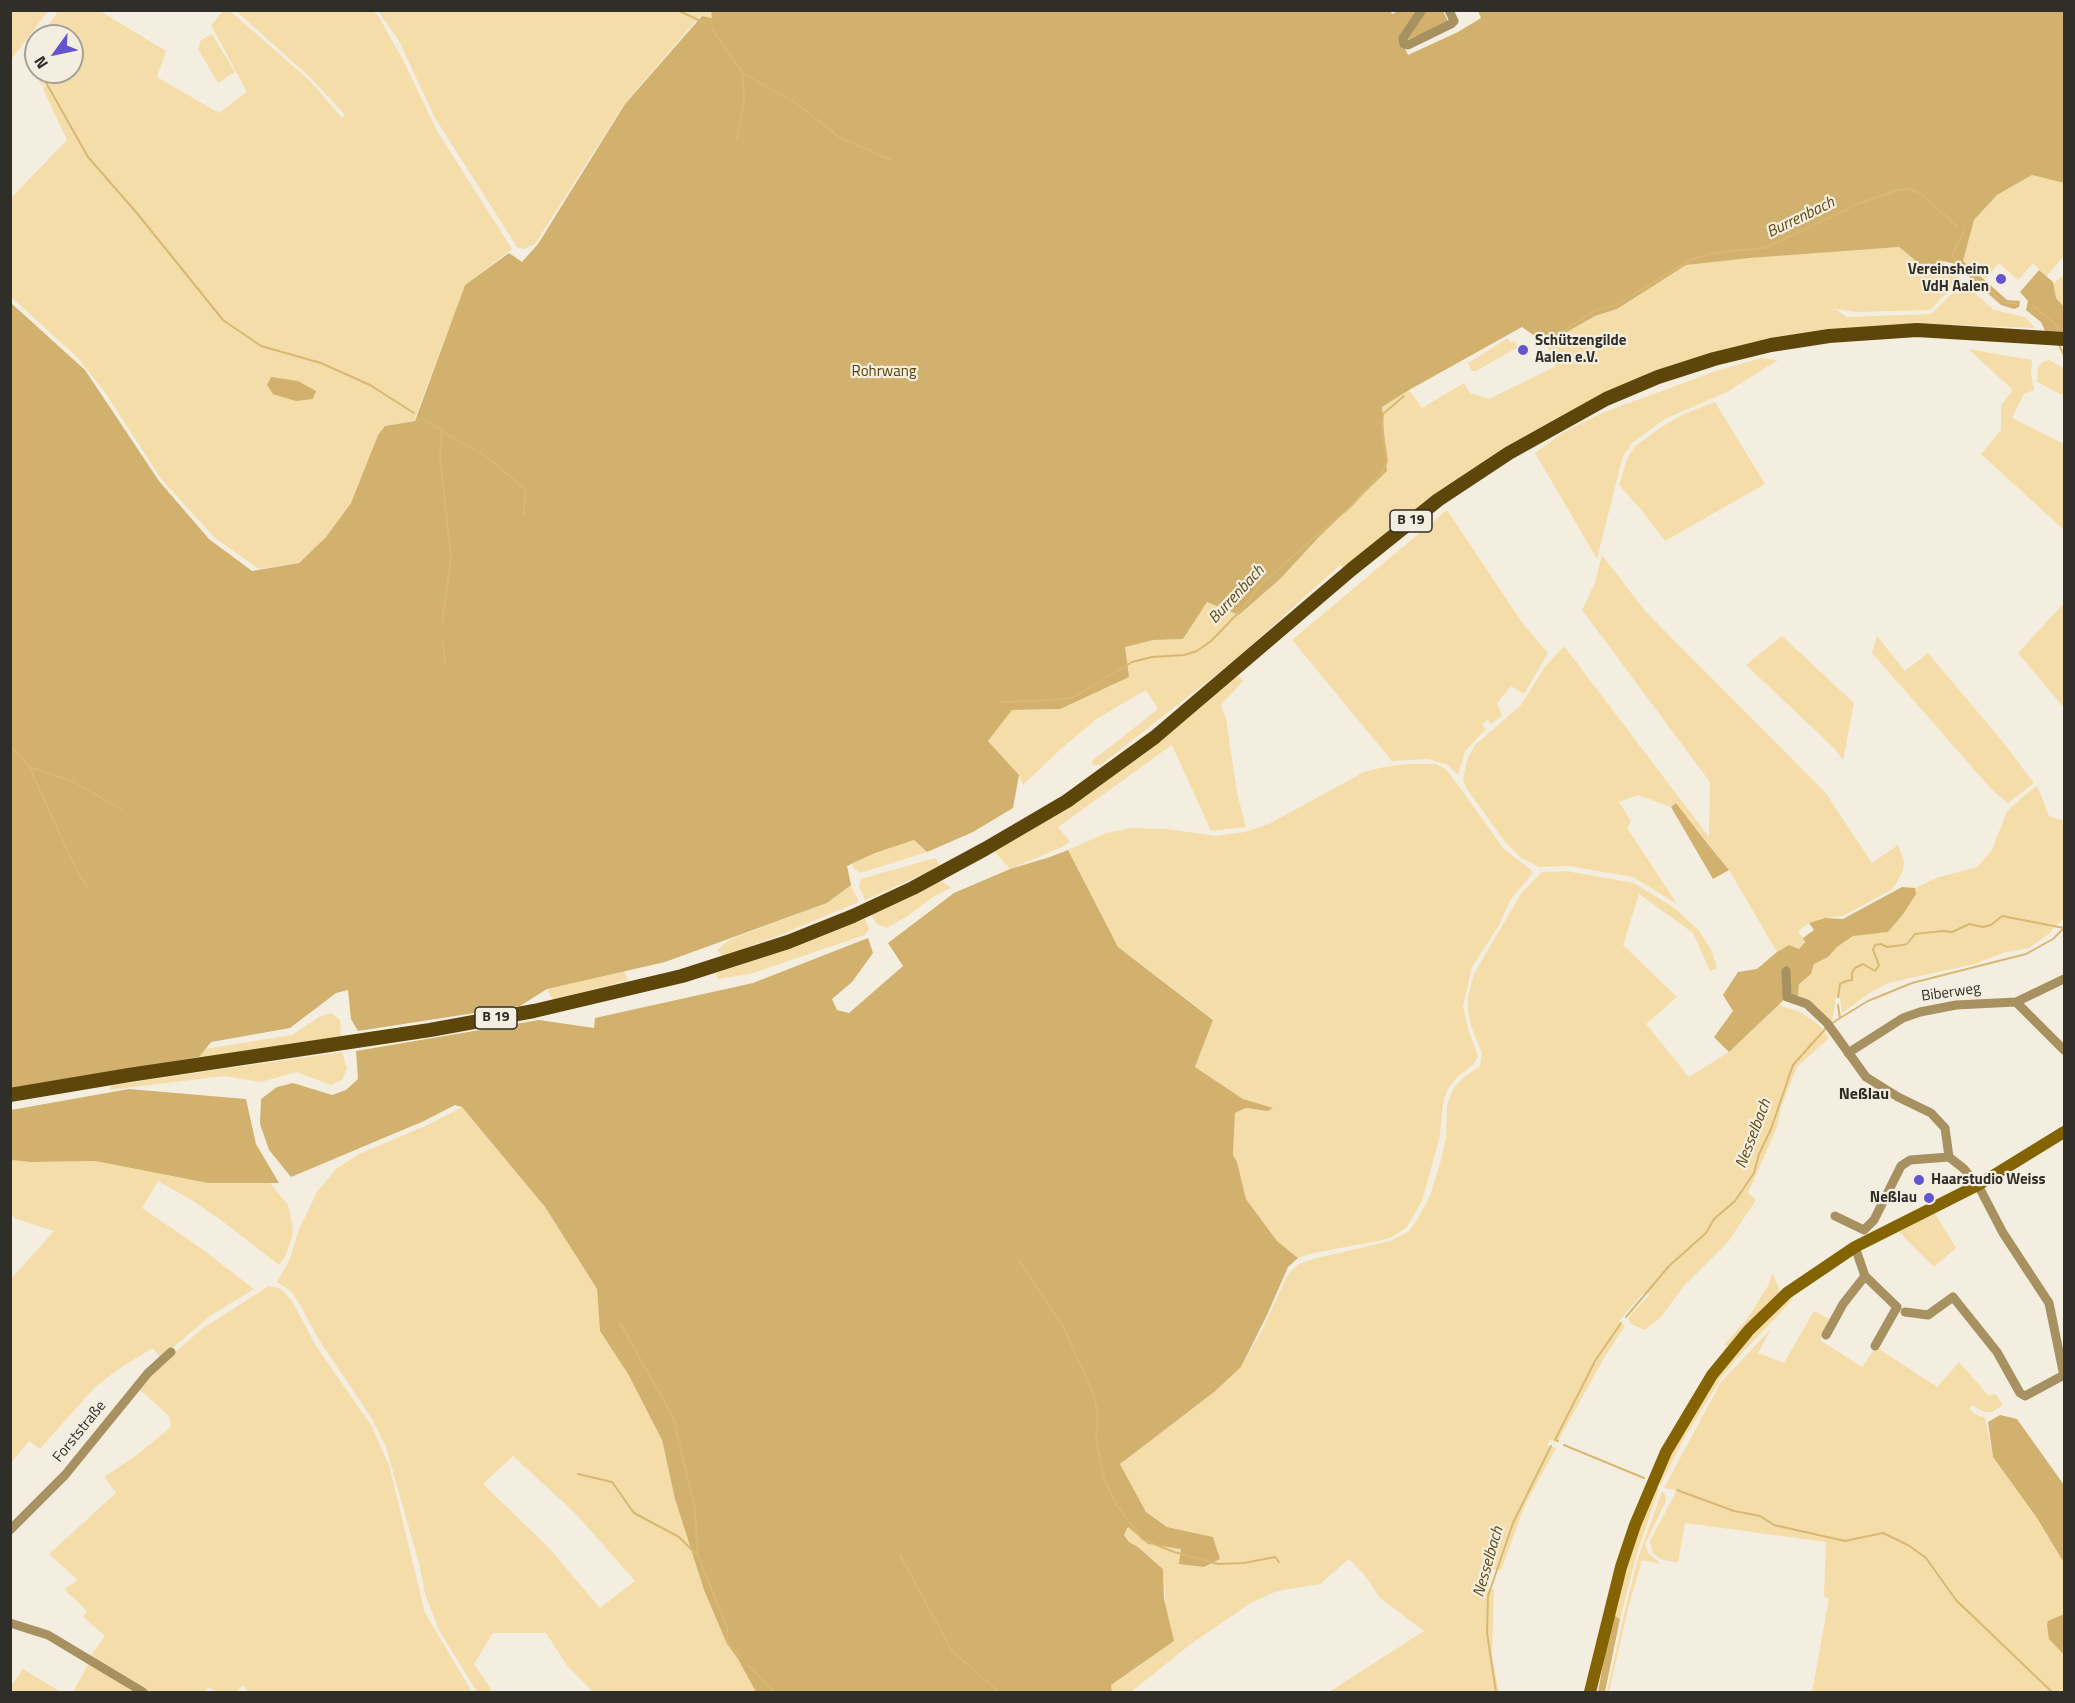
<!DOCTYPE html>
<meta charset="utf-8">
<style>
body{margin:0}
#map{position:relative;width:2075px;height:1703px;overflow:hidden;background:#f4eee1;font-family:"Titillium Web",sans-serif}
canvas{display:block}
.frame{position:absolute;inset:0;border:12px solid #302e29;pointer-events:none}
.north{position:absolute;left:24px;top:24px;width:60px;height:60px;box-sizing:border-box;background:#f4eee1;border:2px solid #a6a197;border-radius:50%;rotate:237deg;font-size:16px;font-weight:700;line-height:24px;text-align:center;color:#302e29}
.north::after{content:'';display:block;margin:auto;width:21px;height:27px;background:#6454cd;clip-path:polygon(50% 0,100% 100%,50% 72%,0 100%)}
</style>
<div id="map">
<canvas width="2075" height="1703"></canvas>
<div class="frame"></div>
<div class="north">N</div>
</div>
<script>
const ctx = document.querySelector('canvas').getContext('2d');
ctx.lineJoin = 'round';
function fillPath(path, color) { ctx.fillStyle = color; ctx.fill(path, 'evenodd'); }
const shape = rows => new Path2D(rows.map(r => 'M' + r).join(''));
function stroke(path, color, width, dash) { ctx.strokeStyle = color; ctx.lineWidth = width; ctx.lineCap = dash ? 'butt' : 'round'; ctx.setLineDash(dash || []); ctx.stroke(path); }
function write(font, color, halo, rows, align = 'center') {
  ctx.font = font + ' "Titillium Web",sans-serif'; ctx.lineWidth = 4.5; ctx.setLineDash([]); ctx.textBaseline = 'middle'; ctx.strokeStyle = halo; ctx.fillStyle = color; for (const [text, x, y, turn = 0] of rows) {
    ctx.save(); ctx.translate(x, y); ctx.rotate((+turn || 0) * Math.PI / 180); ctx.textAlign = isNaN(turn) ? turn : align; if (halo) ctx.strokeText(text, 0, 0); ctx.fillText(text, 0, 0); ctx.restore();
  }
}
fillPath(shape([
 [11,10,48,11,11,60,10,11],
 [711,10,713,18,700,16,625,103,535,244,524,249,517,247,435,118,399,41,378,11],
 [58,11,100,11,166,51,157,77,219,113,247,92,211,25,223,11,230,11,309,80,342,118,345,115,312,79,236,11,373,11,379,17,403,60,437,131,512,249,465,285,414,421,385,426,378,435,351,503,326,537,298,563,259,569,215,538,162,480,104,391,77,357,11,297,10,199,67,140,43,89,47,83,42,86,23,54,30,47,33,51,36,46,36,72,72,72,72,36,42,36],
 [212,34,235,72,218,83,198,49,201,40],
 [2032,175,2064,183,2064,256,2046,277,2033,263,2018,280,1999,263,1985,279,1963,261,1974,220,1997,195],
 [1899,247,1927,270,1943,261,1959,277,1959,280,1930,310,1856,312,1835,309,1847,317,1931,314,1963,283,1994,310,2025,317,2035,328,1930,324,1840,329,1783,336,1700,358,1569,412,1502,449,1465,474,1343,568,1340,565,1236,659,1101,765,1093,765,1092,761,1158,709,1146,690,1098,718,1062,748,1023,785,1019,775,988,741,1012,710,1060,709,1125,646,1153,640,1183,639,1198,613,1207,602,1240,615,1280,579,1318,538,1387,471,1382,407,1409,390,1422,408,1464,383,1470,393,1489,399,1556,366,1546,344,1595,316,1617,309,1685,265,1750,258],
 [2064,274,2064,307,2056,298,2054,287,2054,283],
 [1508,338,1511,343,1514,341,1518,347,1476,371,1472,371,1468,363],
 [1968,349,2032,360,2031,374,2034,390,2024,394,2012,418,2064,444,2064,530,1981,454,2001,430,2001,405,2013,390],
 [1761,358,1778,360,1727,392,1665,419,1632,443,1623,456,1597,559,1535,453,1564,432,1602,413,1716,371],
 [2049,360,2064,368,2064,396,2037,382,2038,368,2042,362],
 [1715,402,1765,484,1665,541,1644,513,1619,485,1627,459,1634,447,1663,426,1684,414],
 [1447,510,1523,624,1548,653,1524,694,1511,686,1497,703,1502,716,1491,724,1488,720,1482,724,1486,729,1465,751,1458,775,1448,765,1428,759,1392,761,1292,640],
 [1602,555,1646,612,1825,792,1872,863,1898,845,1904,861,1903,870,1896,884,1891,890,1843,916,1825,918,1809,923,1798,931,1805,941,1799,949,1789,945,1777,952,1729,870,1676,803,1671,807,1638,795,1619,802,1631,821,1627,828,1677,904,1633,877,1569,866,1539,867,1520,857,1505,842,1467,789,1463,780,1467,760,1475,745,1521,705,1545,667,1564,646,1709,837,1710,782,1582,610,1595,583],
 [2064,603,2064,708,2018,653],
 [1782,636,1854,703,1843,760,1835,749,1746,665],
 [1877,636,1905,671,1928,653,2002,741,2034,783,2008,803,1992,790,1872,653],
 [1237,674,1243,681,1221,705,1226,718,1237,793,1246,827,1211,831,1172,745,1058,827,1070,842,1062,847,1010,869,993,850,1065,809,1099,787,1144,752],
 [1409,764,1436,764,1446,769,1504,849,1531,870,1532,874,1511,899,1499,925,1472,967,1463,1006,1469,1032,1478,1056,1473,1065,1457,1077,1447,1090,1443,1103,1440,1136,1422,1201,1407,1227,1394,1236,1383,1240,1313,1253,1298,1258,1277,1241,1246,1199,1237,1162,1233,1155,1235,1113,1246,1108,1268,1111,1272,1108,1243,1099,1195,1067,1213,1019,1118,947,1068,850,1106,833,1132,828,1167,829,1216,836,1245,832,1269,824,1364,772,1384,767],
 [2036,786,2040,792,2049,816,2064,821,2064,919,2055,926,2050,933,2029,948,2003,953,1975,964,1888,983,1871,992,1842,1013,1840,998,1836,996,1832,1023,1798,998,1799,984,1811,974,1814,964,1828,957,1837,947,1853,936,1888,931,1904,913,1916,894,1915,888,1936,878,1977,867,1992,850,2007,811],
 [914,840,927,852,861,873,854,869,852,864,875,853],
 [935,858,941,866,865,900,859,886,861,879],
 [1566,871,1634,883,1676,909,1700,932,1712,951,1717,968,1710,971,1693,933,1639,894,1623,945,1677,997,1646,1024,1689,1077,1729,1052,1779,1005,1800,1012,1819,1025,1829,1038,1797,1067,1781,1107,1777,1127,1748,1193,1756,1200,1728,1242,1683,1287,1661,1317,1645,1330,1631,1324,1628,1318,1650,1294,1642,1294,1619,1321,1625,1326,1604,1358,1558,1441,1550,1440,1547,1445,1556,1448,1525,1505,1501,1570,1491,1569,1485,1589,1494,1589,1492,1656,1499,1692,1329,1692,1424,1631,1380,1598,1364,1574,1349,1559,1320,1584,1277,1591,1251,1603,1192,1643,1131,1692,1112,1692,1111,1685,1174,1641,1162,1632,1165,1597,1163,1568,1138,1547,1129,1542,1124,1535,1129,1527,1148,1544,1182,1549,1180,1562,1205,1567,1220,1559,1213,1537,1167,1527,1146,1512,1120,1464,1241,1367,1261,1332,1288,1274,1299,1264,1313,1259,1390,1241,1408,1232,1417,1220,1430,1196,1441,1160,1446,1137,1447,1105,1451,1094,1455,1086,1463,1078,1480,1066,1482,1053,1472,1029,1468,1013,1468,996,1474,974,1522,892,1542,872],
 [942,881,951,888,934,896,909,915,887,928,877,924,871,915],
 [851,885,859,902,775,937,723,956,717,950,731,939,827,903],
 [865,919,869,929,865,935,750,974,718,979,716,973,788,949],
 [624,971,628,980,553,1000,547,989],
 [331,1013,340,1020,341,1036,232,1054,199,1057,205,1049,292,1035,319,1017],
 [342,1052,347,1069,342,1080,331,1085,296,1072,261,1082,224,1076,109,1090,112,1085],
 [462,1107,545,1207,597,1289,600,1331,628,1374,662,1440,675,1499,704,1590,727,1644,738,1659,756,1692,593,1692,568,1667,546,1633,493,1633,474,1664,493,1692,477,1692,439,1630,425,1594,420,1567,386,1447,372,1419,319,1340,299,1303,291,1291,277,1282,290,1259,299,1229,317,1192,336,1169,359,1154,430,1124],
 [513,1456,576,1514,635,1581,600,1608,549,1548,483,1484],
 [11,1160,30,1162,95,1161,208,1183,270,1183,288,1205,292,1223,293,1234,285,1257,279,1265,221,1220,190,1199,158,1181,142,1208,202,1249,254,1289,210,1316,161,1358,153,1348,123,1366,95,1387,40,1449,29,1441,11,1463,11,1279,54,1231,16,1219,11,1214],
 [1934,1212,1956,1248,1934,1267,1899,1232],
 [1772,1273,1779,1288,1778,1295,1751,1320,1728,1346,1724,1345,1747,1319,1768,1286],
 [269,1286,281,1289,292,1301,316,1346,371,1425,389,1465,425,1613,472,1692,248,1692,243,1685,236,1692,215,1692,209,1687,204,1692,148,1692,90,1657,105,1636,83,1617,87,1611,64,1589,78,1580,49,1554,116,1493,104,1477,137,1455,171,1427,169,1416,139,1389,152,1372,203,1328],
 [1792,1296,1793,1298,1784,1309,1739,1356,1722,1377,1683,1440,1660,1486,1658,1483,1676,1441,1696,1405,1735,1352],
 [1814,1311,1829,1319,1820,1340,1862,1367,1876,1347,1937,1387,1959,1362,1989,1396,1996,1394,2003,1405,1992,1412,1984,1412,1972,1405,1969,1409,1975,1414,1985,1418,1993,1457,2037,1518,2064,1563,2064,1614,2049,1621,2049,1639,2064,1655,2064,1692,1812,1692,1829,1599,1824,1596,1826,1542,1685,1523,1678,1563,1661,1559,1653,1553,1650,1541,1677,1490,1664,1488,1721,1382,1771,1329,1758,1353,1784,1363],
 [1656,1488,1659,1489,1637,1553,1620,1619,1612,1614,1642,1519],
 [1662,1491,1665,1494,1666,1501,1645,1544,1649,1554,1661,1564,1642,1560,1628,1609,1609,1692,1607,1692,1625,1610,1638,1558],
 [89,1663,134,1692,73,1692],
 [23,1669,61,1692,11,1692,11,1686]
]), '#f5ddaa');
fillPath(shape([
 [1390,10,1392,14,1398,11,1443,11,1449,23,1402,42,1408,55,1458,32,1481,18,1478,11,2064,11,2064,183,2032,175,1997,195,1974,220,1963,261,2007,300,2020,301,2019,307,2014,309,2001,305,1955,264,1943,261,1927,270,1899,247,1750,258,1686,265,1617,309,1595,316,1546,344,1522,327,1409,390,1382,407,1387,471,1318,538,1280,579,1239,615,1207,602,1183,639,1153,640,1125,647,1129,677,1060,709,1012,710,988,741,1019,775,1013,808,973,832,927,852,914,840,875,853,847,866,851,885,827,903,665,962,547,989,520,1006,358,1031,351,1019,348,990,336,993,290,1028,211,1042,199,1057,11,1089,11,303,85,370,159,481,209,539,252,571,299,563,326,537,351,503,378,435,385,426,415,421,465,285,509,253,522,262,538,244,625,104,702,16,712,18,711,11],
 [2039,270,2053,282,2056,298,2064,307,2064,335,2046,333,2041,322,2026,310,2028,301,2020,292],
 [271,377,298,381,316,391,313,399,296,401,273,394,267,385],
 [1676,803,1707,843,1729,870,1713,879,1671,807],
 [1068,850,1118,947,1213,1020,1195,1067,1243,1099,1273,1108,1268,1111,1246,1108,1235,1113,1233,1155,1237,1162,1246,1199,1277,1241,1298,1258,1288,1267,1267,1315,1241,1367,1214,1392,1120,1464,1146,1512,1167,1527,1213,1537,1220,1559,1204,1567,1179,1564,1181,1549,1148,1544,1128,1527,1124,1535,1129,1542,1138,1547,1163,1569,1164,1599,1174,1641,1111,1685,1112,1692,756,1692,738,1659,727,1644,704,1590,675,1499,662,1440,628,1374,600,1331,597,1289,545,1207,462,1107,455,1105,424,1121,291,1177,269,1150,260,1124,261,1099,277,1087,293,1083,332,1095,346,1090,358,1079,356,1051,539,1020,594,1028,595,1018,753,983,868,938,873,953,852,982,832,999,837,1010,849,1013,903,966,888,943,954,893,1010,869,1050,857],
 [1902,887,1915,888,1916,894,1904,913,1888,932,1853,936,1837,947,1828,957,1814,964,1811,974,1799,984,1798,998,1787,997,1729,1052,1714,1037,1733,1011,1723,995,1738,972,1757,969,1777,952,1789,945,1799,949,1805,942,1803,938,1814,930,1809,923,1825,918,1843,919],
 [129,1089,246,1099,256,1144,279,1183,208,1183,95,1161,30,1162,11,1160,11,1110],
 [2000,1415,2017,1419,2064,1485,2064,1563,2037,1518,1993,1457,1988,1422],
 [1612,1614,1620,1619,1605,1692,1598,1692],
 [2064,1614,2064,1655,2049,1639,2047,1625,2048,1621]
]), '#d1b16d');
stroke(shape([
 [677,10,705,23],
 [712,29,743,73,796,103,839,137,891,160],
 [30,53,36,65],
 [40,72,88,157,136,212,223,320,261,346,321,363,370,385,414,413],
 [737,139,744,101,743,73],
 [1964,231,1952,255,1955,260,2003,302,2018,304],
 [2033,306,2057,325,2058,333],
 [1551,335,1564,331,1594,311,1616,305,1690,260,1712,253,1765,248,1858,204,1897,190,1911,189,1921,194,1957,226],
 [2059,345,2064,355],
 [423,419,442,431,440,458,451,558,442,623],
 [442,431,487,457,526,490,523,515],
 [443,642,445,665],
 [1000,702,1057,700,1074,697,1132,662,1152,657,1184,655,1197,651,1211,641,1242,609,1261,584,1351,506,1382,472,1387,461,1382,428,1383,414,1404,396],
 [10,745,29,766,67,850,87,888],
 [30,767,74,782,122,810],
 [1838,997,1840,984,1846,981,1852,980,1852,973,1855,968,1863,964,1875,971,1879,965,1873,950,1875,945,1881,944,1887,947,1903,945,1907,944,1915,934,1943,931,1952,932,1969,924,1983,927,1991,925,2002,916,2064,928],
 [1840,1018,1868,1001,1912,983,2026,954,2053,939,2063,929],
 [1831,1024,1840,1018,1838,1005],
 [1019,1260,1063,1326,1093,1393,1098,1414,1096,1440,1104,1479,1116,1504,1142,1539,1174,1552,1218,1564,1244,1563,1275,1557,1279,1562],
 [1626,1317,1669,1266,1706,1233,1714,1219,1735,1201,1754,1173,1759,1154,1771,1129,1793,1065,1827,1027],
 [620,1323,673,1417,695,1509,698,1556,727,1627,727,1642,742,1658],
 [1558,1441,1555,1440,1595,1361,1621,1323],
 [1564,1445,1644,1478],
 [578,1474,612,1482,634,1513,679,1537,698,1556],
 [1677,1490,1734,1511,1760,1516,1774,1525,1845,1541,1883,1533,1908,1545,1926,1558,1956,1600,2052,1692],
 [900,1555,952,1651,999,1692],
 [748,1665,774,1692],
 [1496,1692,1487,1633,1488,1596,1513,1523,1551,1446]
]), '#d8b873', 2);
stroke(shape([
 [1422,10,1403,38,1404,44,1408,45,1451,24,1454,21,1449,10],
 [1786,971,1787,997,1807,1004,1827,1023,1866,1077,1898,1097,1931,1113,1945,1128,1949,1157,1963,1168,1978,1185,2003,1233,2049,1303,2064,1376],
 [2016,1002,2064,1050],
 [1848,1053,1903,1018,1920,1012,1956,1005,2016,1002,2064,979],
 [1835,1216,1864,1230,1874,1220,1901,1166,1910,1160,1949,1157],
 [1855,1247,1865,1276,1897,1307,1875,1346],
 [1905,1312,1928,1315,1953,1297,1997,1352,2020,1393,2025,1396,2064,1375],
 [1826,1335,1843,1304,1865,1276],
 [10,1530,65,1475,148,1373,171,1352],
 [10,1623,48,1635,143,1692]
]), '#a79161', 9);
stroke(shape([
 [1590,1692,1621,1567,1635,1525,1666,1452,1712,1375,1749,1330,1787,1293,1855,1247,1978,1185,2064,1132]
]), '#846302', 12);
stroke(shape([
 [10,1095,129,1075,430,1030,534,1011,682,976,788,942,853,916,913,888,985,849,1067,801,1155,737,1352,569,1438,500,1509,453,1606,399,1658,377,1714,359,1771,345,1829,336,1917,330,2064,339]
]), '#5e460a', 14);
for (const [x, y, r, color] of [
 [2001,279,6,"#6454cd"],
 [1523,350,6,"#6454cd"],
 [1919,1180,6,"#6454cd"],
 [1929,1198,6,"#6454cd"]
]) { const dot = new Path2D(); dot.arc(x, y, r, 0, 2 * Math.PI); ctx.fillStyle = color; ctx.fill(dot); stroke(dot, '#f4eee1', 2); }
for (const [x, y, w] of [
 [1411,521,42],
 [496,1018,42]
]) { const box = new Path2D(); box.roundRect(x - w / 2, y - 11, w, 22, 4.5); ctx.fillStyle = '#f4eee1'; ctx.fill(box); stroke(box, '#302e29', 1.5); }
write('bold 14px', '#302e29', null, [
 ["B 19",1411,521],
 ["B 19",496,1018]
]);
write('bold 15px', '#302e29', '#f4eee1', [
 ["Vereinsheim",1989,270],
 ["VdH Aalen",1989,287],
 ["Schützengilde",1535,341,"left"],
 ["Aalen e.V.",1535,358,"left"],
 ["Haarstudio Weiss",1931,1180,"left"],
 ["Neßlau",1917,1198]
], 'right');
write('15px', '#59430b', '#f4eee1', [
 ["Rohrwang",884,372]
]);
write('15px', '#302e29', '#f4eee1', [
 ["Biberweg",1951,993,-8],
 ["Forststraße",80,1432,-51]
]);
write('italic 16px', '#5f4913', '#f4eee1', [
 ["Burrenbach",1801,218,-26],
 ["Burrenbach",1237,595,-47],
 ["Nesselbach",1754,1134,-69],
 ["Nesselbach",1489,1562,-74]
]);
write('bold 16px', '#302b21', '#f4eee1', [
 ["Neßlau",1864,1095]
]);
</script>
